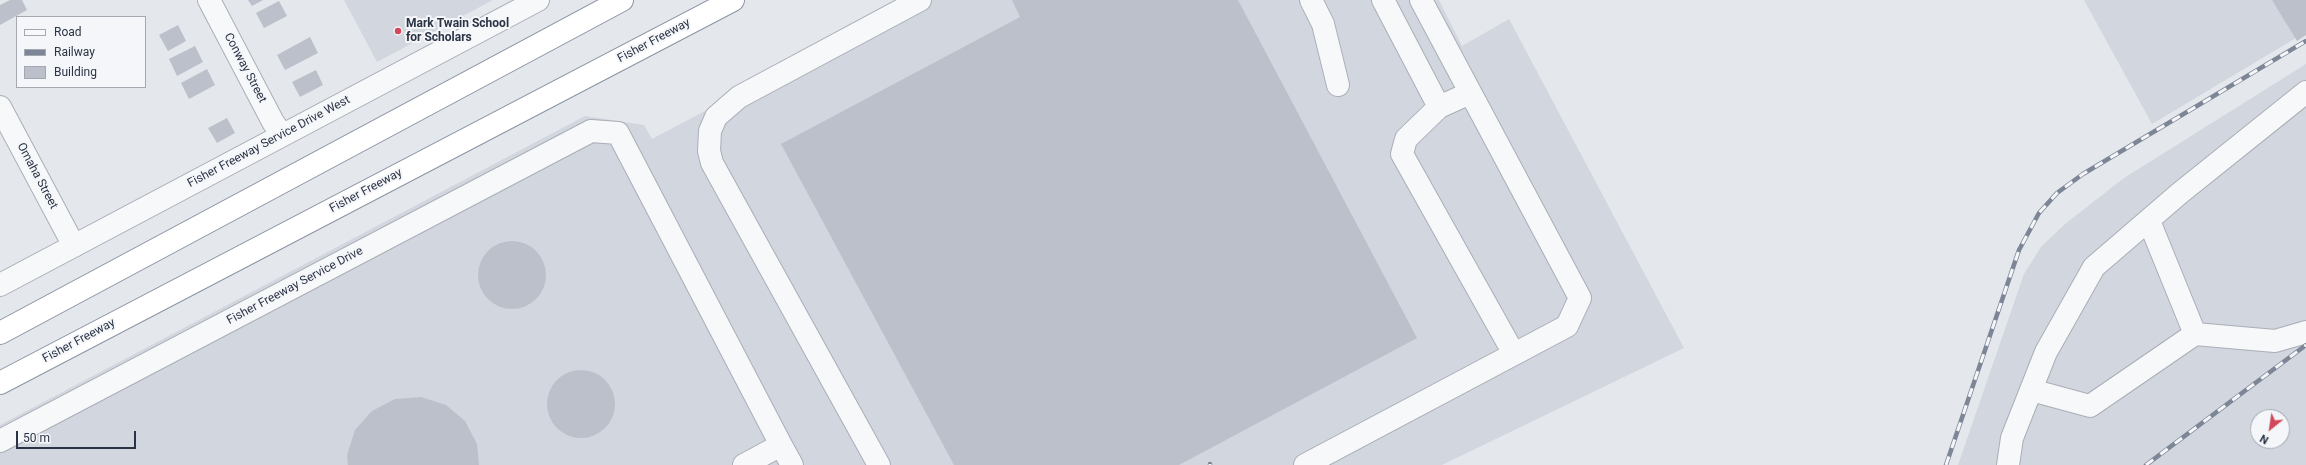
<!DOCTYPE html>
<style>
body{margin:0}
#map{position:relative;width:2306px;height:465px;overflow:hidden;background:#e4e7ec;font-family:Roboto,sans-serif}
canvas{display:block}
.legend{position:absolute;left:16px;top:16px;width:130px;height:72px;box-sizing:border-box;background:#f4f6f9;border:1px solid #a4a8b1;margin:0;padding:5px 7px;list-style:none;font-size:12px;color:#2b3445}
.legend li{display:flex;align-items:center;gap:8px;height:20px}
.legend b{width:20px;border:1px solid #a4a8b1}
.north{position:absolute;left:2250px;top:409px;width:40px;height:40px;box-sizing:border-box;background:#f4f6f9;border:1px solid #a4a8b1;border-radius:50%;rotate:210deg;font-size:11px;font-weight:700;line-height:16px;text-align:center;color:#2b3445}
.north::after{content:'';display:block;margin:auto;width:14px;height:18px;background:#d1495b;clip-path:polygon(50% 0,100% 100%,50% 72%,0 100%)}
.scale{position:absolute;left:16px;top:431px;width:120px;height:18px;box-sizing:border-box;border:2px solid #2b3445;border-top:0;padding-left:5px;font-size:12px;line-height:14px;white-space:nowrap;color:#2b3445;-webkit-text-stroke:3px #f4f6f9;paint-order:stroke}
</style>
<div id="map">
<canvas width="2306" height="465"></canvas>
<ul class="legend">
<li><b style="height:5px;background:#f7f8fa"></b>Road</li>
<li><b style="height:5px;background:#7d8696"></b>Railway</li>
<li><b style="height:11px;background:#bbc0ca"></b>Building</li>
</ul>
<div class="north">N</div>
<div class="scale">50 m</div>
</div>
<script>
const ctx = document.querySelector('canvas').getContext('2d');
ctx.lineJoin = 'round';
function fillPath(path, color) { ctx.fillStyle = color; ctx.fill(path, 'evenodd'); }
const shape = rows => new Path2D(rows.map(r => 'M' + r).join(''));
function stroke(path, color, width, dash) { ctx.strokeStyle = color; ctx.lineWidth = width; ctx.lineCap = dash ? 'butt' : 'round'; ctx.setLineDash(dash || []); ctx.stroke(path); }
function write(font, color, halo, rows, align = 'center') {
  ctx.font = font + ' Roboto,sans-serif'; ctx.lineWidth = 4; ctx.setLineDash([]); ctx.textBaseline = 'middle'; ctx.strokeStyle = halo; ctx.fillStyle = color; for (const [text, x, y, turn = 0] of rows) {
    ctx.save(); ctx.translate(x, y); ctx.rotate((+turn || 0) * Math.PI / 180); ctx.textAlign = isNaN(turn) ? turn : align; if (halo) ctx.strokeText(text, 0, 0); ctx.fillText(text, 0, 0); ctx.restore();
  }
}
fillPath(shape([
 [344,0,493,0,377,62],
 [915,0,1439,0,1462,46,1509,19,1684,348,1442,465,0,465,0,425,585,116,644,125,652,139],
 [2084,0,2306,0,2306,32,2152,124],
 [2306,64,2306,465,1958,465,2024,274,2041,247,2065,224,2124,178],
 [2258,417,2282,417,2282,441,2258,441]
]), '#d2d6de');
fillPath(shape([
 [10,0,22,0,27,10,0,25,0,5],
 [248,0,263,0,252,6],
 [1012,0,1238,0,1417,338,1179,465,954,465,781,144,1020,17],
 [2272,0,2306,0,2306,35,2297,41],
 [279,1,287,16,264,28,256,13],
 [178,25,186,41,168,51,159,35],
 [310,37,318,53,285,70,277,55],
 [195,46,203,62,177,76,169,59],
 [207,69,215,85,189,99,181,83],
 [316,70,323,85,300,97,292,82],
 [227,118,235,133,217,143,208,128],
 '478 275a34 34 0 1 1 68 0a34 34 0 1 1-68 0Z',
 '547 404a34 34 0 1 1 68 0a34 34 0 1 1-68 0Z',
 [421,397,446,405,465,421,477,444,479,465,348,465,347,455,355,430,372,411,395,399]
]), '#bbc0ca');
const minor = shape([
 [209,0,273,122,282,135],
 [1311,0,1323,24,1338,85],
 [1383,0,1439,107],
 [1470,93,1439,107,1406,139,1402,154,1514,354],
 [0,107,74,246],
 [0,285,538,0],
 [2195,334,2275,341,2306,332],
 [2031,390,2090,406,2195,334,2149,221],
 [0,441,591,131,618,133,781,445],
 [744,465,781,445,792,465],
 [879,465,712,163,709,151,710,131,716,117,739,97,920,0],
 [1305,465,1567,326,1580,298,1421,0],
 [2008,465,2012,438,2046,352,2094,267,2180,193,2306,92]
]);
const highway = shape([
 [0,333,622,0],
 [0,383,733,0]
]);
stroke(minor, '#a9aeb7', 24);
stroke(highway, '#8b94a3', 24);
stroke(minor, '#f7f8fa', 22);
stroke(highway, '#fff', 22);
const rail = shape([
 [1210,464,1210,465],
 [1946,465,2019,250,2039,213,2057,193,2083,174,2306,41],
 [2146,465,2306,345]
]);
stroke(rail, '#7d8696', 4.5);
stroke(rail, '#f4f6f9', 3, [9]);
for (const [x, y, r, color] of [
 [398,31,4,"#d1495b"]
]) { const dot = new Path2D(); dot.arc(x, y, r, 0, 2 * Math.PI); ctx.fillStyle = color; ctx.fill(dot); stroke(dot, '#f4f6f9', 1.5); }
write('bold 12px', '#2b3445', '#f4f6f9', [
 ["Mark Twain School",406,24],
 ["for Scholars",406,38]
], 'left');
write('12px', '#2b3445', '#f4f6f9', [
 ["Fisher Freeway",654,41,-28],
 ["Conway Street",245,68,62],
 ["Fisher Freeway Service Drive West",269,142,-28],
 ["Omaha Street",37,176,62],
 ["Fisher Freeway",366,191,-28],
 ["Fisher Freeway Service Drive",295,286,-28],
 ["Fisher Freeway",79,341,-28]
]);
</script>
